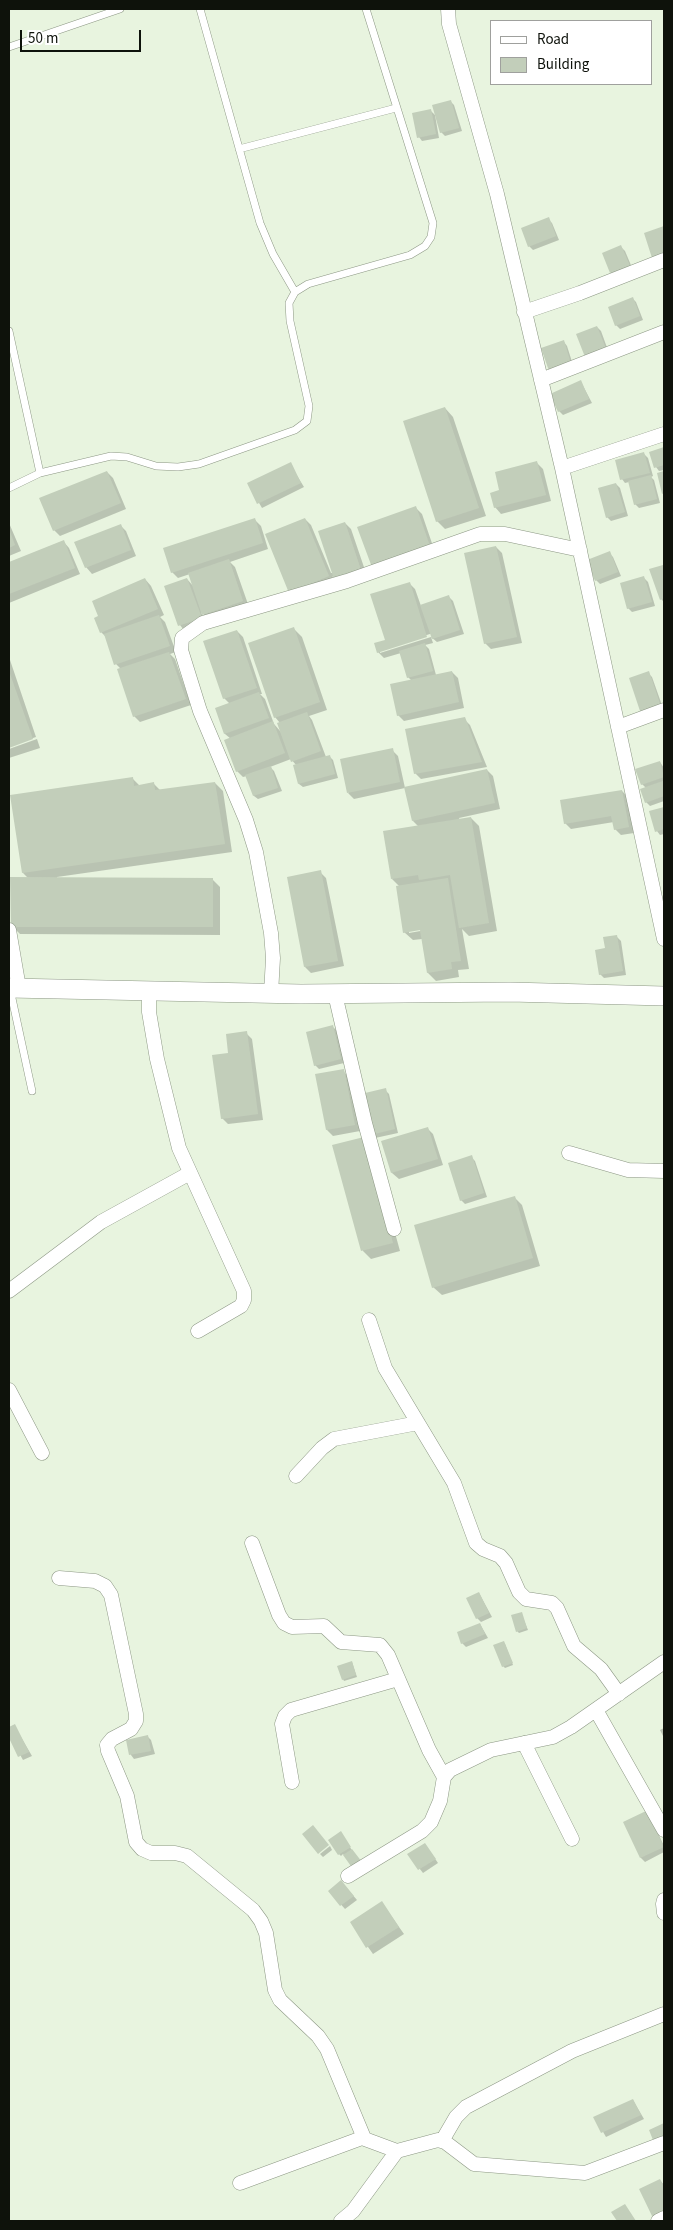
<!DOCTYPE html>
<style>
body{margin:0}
#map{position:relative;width:673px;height:2230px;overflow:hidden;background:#e8f4df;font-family:"Source Sans 3",sans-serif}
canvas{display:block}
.frame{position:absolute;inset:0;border:10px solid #0e120b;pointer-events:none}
.legend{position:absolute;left:490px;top:20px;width:162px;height:65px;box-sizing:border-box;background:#fff;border:1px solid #9fa09d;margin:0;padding:6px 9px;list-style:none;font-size:15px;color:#0e120b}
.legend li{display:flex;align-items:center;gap:10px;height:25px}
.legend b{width:25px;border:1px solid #9fa09d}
.scale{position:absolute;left:20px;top:30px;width:121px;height:22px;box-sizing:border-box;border:2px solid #0e120b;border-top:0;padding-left:6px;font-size:15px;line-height:18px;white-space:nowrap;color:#0e120b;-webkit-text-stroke:4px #fff;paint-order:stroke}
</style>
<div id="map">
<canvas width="673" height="2230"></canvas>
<div class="frame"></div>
<ul class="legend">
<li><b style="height:6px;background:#fff"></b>Road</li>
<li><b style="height:14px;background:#c2ceba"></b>Building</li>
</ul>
<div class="scale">50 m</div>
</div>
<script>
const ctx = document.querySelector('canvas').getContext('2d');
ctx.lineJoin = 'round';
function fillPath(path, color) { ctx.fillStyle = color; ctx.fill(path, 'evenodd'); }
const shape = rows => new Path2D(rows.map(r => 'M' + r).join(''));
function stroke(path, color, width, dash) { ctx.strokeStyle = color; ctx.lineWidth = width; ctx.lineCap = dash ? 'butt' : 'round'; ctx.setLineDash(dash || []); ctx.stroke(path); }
fillPath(shape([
 [450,101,454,105,462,131,445,136,441,132],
 [430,110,435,115,439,138,422,141,419,137],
 [548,219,552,223,559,240,533,250,529,246],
 [621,247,625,251,633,270,615,276,611,273],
 [632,298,636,302,643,320,620,329,616,325],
 [597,327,601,331,609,353,578,334],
 [564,342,567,346,574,368,543,348],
 [581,382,592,403,563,415,559,411],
 [445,408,453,417,486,516,445,529,437,521],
 [664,449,664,470,659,471,656,467,651,453],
 [644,454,648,458,653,476,651,477,654,480,660,503,639,508,635,504,629,482,625,483,622,479],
 [537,463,543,469,551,501,501,514,495,507,501,491],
 [290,464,304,487,262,508,248,484],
 [107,472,113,478,126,509,60,536,54,530],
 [616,484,620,488,628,516,611,521,607,517],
 [416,508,422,514,436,555,380,575],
 [305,519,311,525,331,573,333,573,345,523,351,529,367,576,341,585,332,576,335,582,296,598],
 [255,520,261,526,268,549,230,562,235,567,249,607,210,620,201,612,205,621,183,629,180,625,187,579,194,587,190,574,178,578,172,572],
 [9,523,21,551,9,556],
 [120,525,126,531,136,556,92,574,86,567],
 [63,541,69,548,80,574,9,603,9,563],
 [496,547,502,553,522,643,491,649,485,643],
 [609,553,613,557,621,576,600,584,596,580],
 [662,566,664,568,664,602,661,599],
 [644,578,648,582,655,606,632,612,628,608],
 [145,579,151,586,164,615,160,617,165,622,176,652,170,654,175,659,191,705,140,722,134,716,121,669,116,664,106,637,101,632],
 [409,583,415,589,421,606,449,597,453,601,464,634,437,642,431,637,434,636,433,633,380,650,380,653,431,637,433,643,425,645,429,649,436,675,452,672,458,678,464,708,404,721,398,715,412,681,408,677,401,653,384,658,378,652,387,641],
 [294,629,302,637,327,710,309,716,312,720,326,757,329,756,333,760,338,778,303,787,299,784,296,765,291,759,270,767,274,771,282,791,258,799,254,796,247,776,243,777,237,771,231,739,225,734,216,709,230,704,224,698,237,631,243,637,262,694,260,694,265,699,274,724,281,732,280,723,275,717],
 [9,657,36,737,9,746],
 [648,673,652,677,664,711,646,717],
 [464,719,470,725,487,767,421,779,415,773],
 [37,739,40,748,9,758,9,749],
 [392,750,398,756,405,788,487,770,493,776,500,809,459,818,460,820,471,818,479,826,497,931,469,936,462,929,469,969,458,970,459,977,436,981,428,973,422,939,413,940,404,932,400,887,392,879,419,827,413,821,405,788,354,799,348,793],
 [426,928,426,930,409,933,409,931],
 [660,762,664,768,664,782,662,782,664,785,664,801,650,806,646,802,646,788,642,784],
 [133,779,140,786,154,784,161,791,215,783,223,791,232,852,57,877,57,879,212,879,220,887,220,935,20,934,12,926,29,879,23,873,11,796],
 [622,791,628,797,634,833,621,835,615,829,614,822,571,829,565,823],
 [664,808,664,834,660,835,657,831,651,812],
 [320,872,326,878,344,966,311,973,305,967],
 [617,937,621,941,626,975,604,978,600,974,606,949],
 [333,1027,337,1031,344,1063,319,1069,315,1065],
 [246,1033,252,1039,263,1120,228,1124,222,1118,230,1054],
 [343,1071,349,1077,360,1131,333,1136,327,1130],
 [385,1090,389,1094,398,1133,375,1138,372,1134],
 [427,1128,433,1134,443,1165,399,1179,392,1173,383,1142],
 [333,1146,371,1146,400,1251,371,1259,363,1251],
 [471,1157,475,1161,487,1197,465,1204,461,1200],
 [514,1197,522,1205,540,1266,442,1295,433,1287],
 [479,1593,492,1617,481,1622,477,1618],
 [521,1613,528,1630,519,1633,517,1631],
 [480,1624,488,1638,466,1647,462,1643],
 [505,1644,513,1665,505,1668,503,1666],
 [352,1662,357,1677,344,1681,343,1679],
 [14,1725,32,1756,23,1760,9,1735,9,1728],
 [664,1728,664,1738,660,1730],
 [147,1736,151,1740,155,1754,134,1759,131,1755,127,1741],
 [650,1816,664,1846,664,1852,645,1862,641,1858,624,1822],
 [342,1834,353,1852,354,1868,343,1854,341,1856,339,1854,332,1844],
 [425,1844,438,1863,423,1873,409,1855],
 [330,1846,332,1850,323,1857,320,1854],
 [345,1886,357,1900,345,1909,329,1891],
 [382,1903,404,1934,373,1954,351,1923],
 [633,2100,644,2119,606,2137,595,2118],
 [660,2180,664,2185,664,2215,657,2219,653,2215]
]), '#0003');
fillPath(shape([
 [451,100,459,128,440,133,432,105],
 [431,109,436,134,417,138,412,113],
 [549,217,556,236,528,247,521,228],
 [664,226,664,254,652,258,644,233],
 [621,245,630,266,610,273,602,253],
 [633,297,640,316,615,326,608,307],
 [597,326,606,349,585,357,576,334],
 [564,340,571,364,549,371,541,348],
 [581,380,589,399,558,412,550,394],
 [445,407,479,508,436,522,403,421],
 [664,447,664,465,654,468,649,452],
 [644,452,650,473,620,480,615,460],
 [537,461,546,495,494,508,490,493,499,490,495,472],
 [291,462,301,483,257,504,247,483],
 [107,471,121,503,53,531,39,498],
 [664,471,664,493,662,494,657,473],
 [651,475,657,499,634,505,628,481],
 [616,483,625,512,606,518,598,488],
 [416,506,431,549,373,570,357,527],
 [255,518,263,543,171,573,163,548],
 [305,518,329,576,289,593,265,534],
 [345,522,361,570,334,579,318,531],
 [121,524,131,550,85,568,74,542],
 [9,529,15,545,9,548],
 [64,540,75,568,9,594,9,562],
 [496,546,517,637,484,644,464,553],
 [610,551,618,572,595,581,587,560],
 [229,559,243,601,202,615,188,573],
 [663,565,664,598,660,600,649,569],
 [644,576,652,602,627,609,620,583],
 [145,578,158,609,100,633,94,618,98,616,92,601],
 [187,578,202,618,178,626,164,586],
 [410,582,427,637,377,653,374,643,385,640,370,594],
 [449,595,460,630,432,639,420,605],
 [159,615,170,646,114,665,104,634],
 [294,627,320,702,274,718,248,643],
 [237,630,257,688,223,699,203,641],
 [425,643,433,671,407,678,399,651],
 [169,652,186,699,133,717,117,669],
 [9,671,33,739,9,748],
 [452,671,459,702,397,716,390,684],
 [649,671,661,707,641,714,629,678],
 [259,692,269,718,224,734,215,708],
 [307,712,321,751,291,762,277,723],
 [465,717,482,762,414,774,405,729],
 [273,721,285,753,236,772,224,740],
 [393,748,400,782,347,793,340,759],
 [330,755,335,774,298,784,293,765],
 [660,761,664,777,641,785,635,769],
 [271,766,278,788,253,796,245,775],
 [487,769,495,803,412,821,404,787],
 [133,777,134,786,154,782,155,790,215,782,225,844,22,873,10,795],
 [663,781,664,796,645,803,640,789],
 [622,790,629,827,614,830,611,816,564,824,560,800],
 [664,807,664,829,655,832,649,811],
 [471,817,489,923,459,928,450,875,419,880,418,875,391,879,383,831],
 [321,870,338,961,304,967,287,877],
 [10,877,213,878,213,927,11,927],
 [448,878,461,961,451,962,452,969,427,973,420,930,403,933,396,886],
 [617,935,623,971,599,975,595,950,605,948,603,937],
 [333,1025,341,1059,314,1066,306,1032],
 [247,1031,258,1114,221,1119,212,1055,228,1053,226,1034],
 [344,1069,355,1125,326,1130,315,1074],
 [386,1088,395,1129,370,1135,361,1094],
 [428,1127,438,1159,391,1173,381,1141],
 [364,1137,393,1243,361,1251,332,1145],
 [472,1155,484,1193,460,1201,448,1163],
 [515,1196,533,1258,432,1288,414,1225],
 [479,1592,489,1613,476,1619,466,1598],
 [522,1612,527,1628,516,1632,511,1615],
 [480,1623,485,1634,461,1644,457,1632],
 [504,1641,513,1663,502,1667,493,1645],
 [352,1661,356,1675,342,1680,337,1666],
 [15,1724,29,1752,18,1757,9,1738,9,1727],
 [148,1735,151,1751,129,1755,126,1740],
 [646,1811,664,1847,640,1858,623,1822],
 [313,1825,329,1845,318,1854,302,1834],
 [341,1831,351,1847,338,1855,328,1840],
 [425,1843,436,1859,418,1870,407,1854],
 [352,1849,362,1862,353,1869,343,1855],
 [341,1880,354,1896,340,1906,328,1891],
 [382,1901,399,1927,366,1948,350,1922],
 [633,2099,641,2115,601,2133,593,2117],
 [664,2123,664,2141,655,2145,649,2130],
 [660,2179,664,2187,664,2210,652,2216,639,2189],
 [625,2204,636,2221,617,2221,611,2212]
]), '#c2ceba');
const lane = shape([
 [200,9,260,223,273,254,295,292],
 [9,47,120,9],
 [239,149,396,108],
 [9,331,40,473],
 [9,488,40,473,111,456,127,457,156,466,178,467,199,464,295,430,307,421,309,406,290,321,289,303,295,292,308,284,410,255,425,246,431,237,433,223,366,9],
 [10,989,32,1091]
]);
const street = shape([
 [448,9,449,24,497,194,562,468,664,939],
 [524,312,580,293,664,260],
 [541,380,664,332],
 [562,468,664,434],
 [618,727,664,710],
 [9,930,19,988],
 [149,990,149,1012,157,1059,179,1148,244,1291,244,1300,241,1306,198,1331],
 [271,994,273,958,271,933,256,852,246,820,200,711,181,650,182,638,203,623,347,581,480,534,505,534,580,550],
 [335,994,365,1123,394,1229],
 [569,1153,628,1170,664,1171],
 [9,1291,101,1222,190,1173],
 [369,1320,385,1368,454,1483,476,1543,483,1549,500,1556,506,1563,519,1592,526,1599,552,1603,557,1608,574,1646,601,1669,619,1694],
 [9,1390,42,1453],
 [296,1476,322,1448,334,1439,418,1423],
 [252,1543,279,1615,284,1623,292,1627,324,1626,341,1642,380,1645,388,1655,429,1750,444,1777],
 [59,1578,95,1581,105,1586,111,1595,136,1714,136,1721,131,1729,112,1739,107,1745,108,1751,127,1796,136,1842,142,1849,151,1853,175,1853,187,1856,253,1910,261,1921,266,1933,275,1990,280,2000,318,2036,327,2049,364,2138],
 [596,1710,664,1830],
 [524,1743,572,1839],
 [292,1782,282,1724,285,1716,291,1710,398,1679],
 [348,1876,422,1831,431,1822,440,1801,444,1777,450,1770,491,1750,553,1737,571,1727,664,1662],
 [664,1900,663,1904,664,1913],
 [442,2141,456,2117,466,2107,572,2051,664,2014],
 [240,2183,362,2138,397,2151,438,2140,445,2142,474,2164,585,2173,664,2143],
 [341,2221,353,2211,397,2151],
 [658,2221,664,2218]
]);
const secondary = shape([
 [9,988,301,994,510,992,664,996]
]);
stroke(lane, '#8c9784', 8);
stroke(street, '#8c9784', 15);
stroke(secondary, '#8c9784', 20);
stroke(lane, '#fff', 7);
stroke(street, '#fff', 14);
stroke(secondary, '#fff', 19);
</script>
